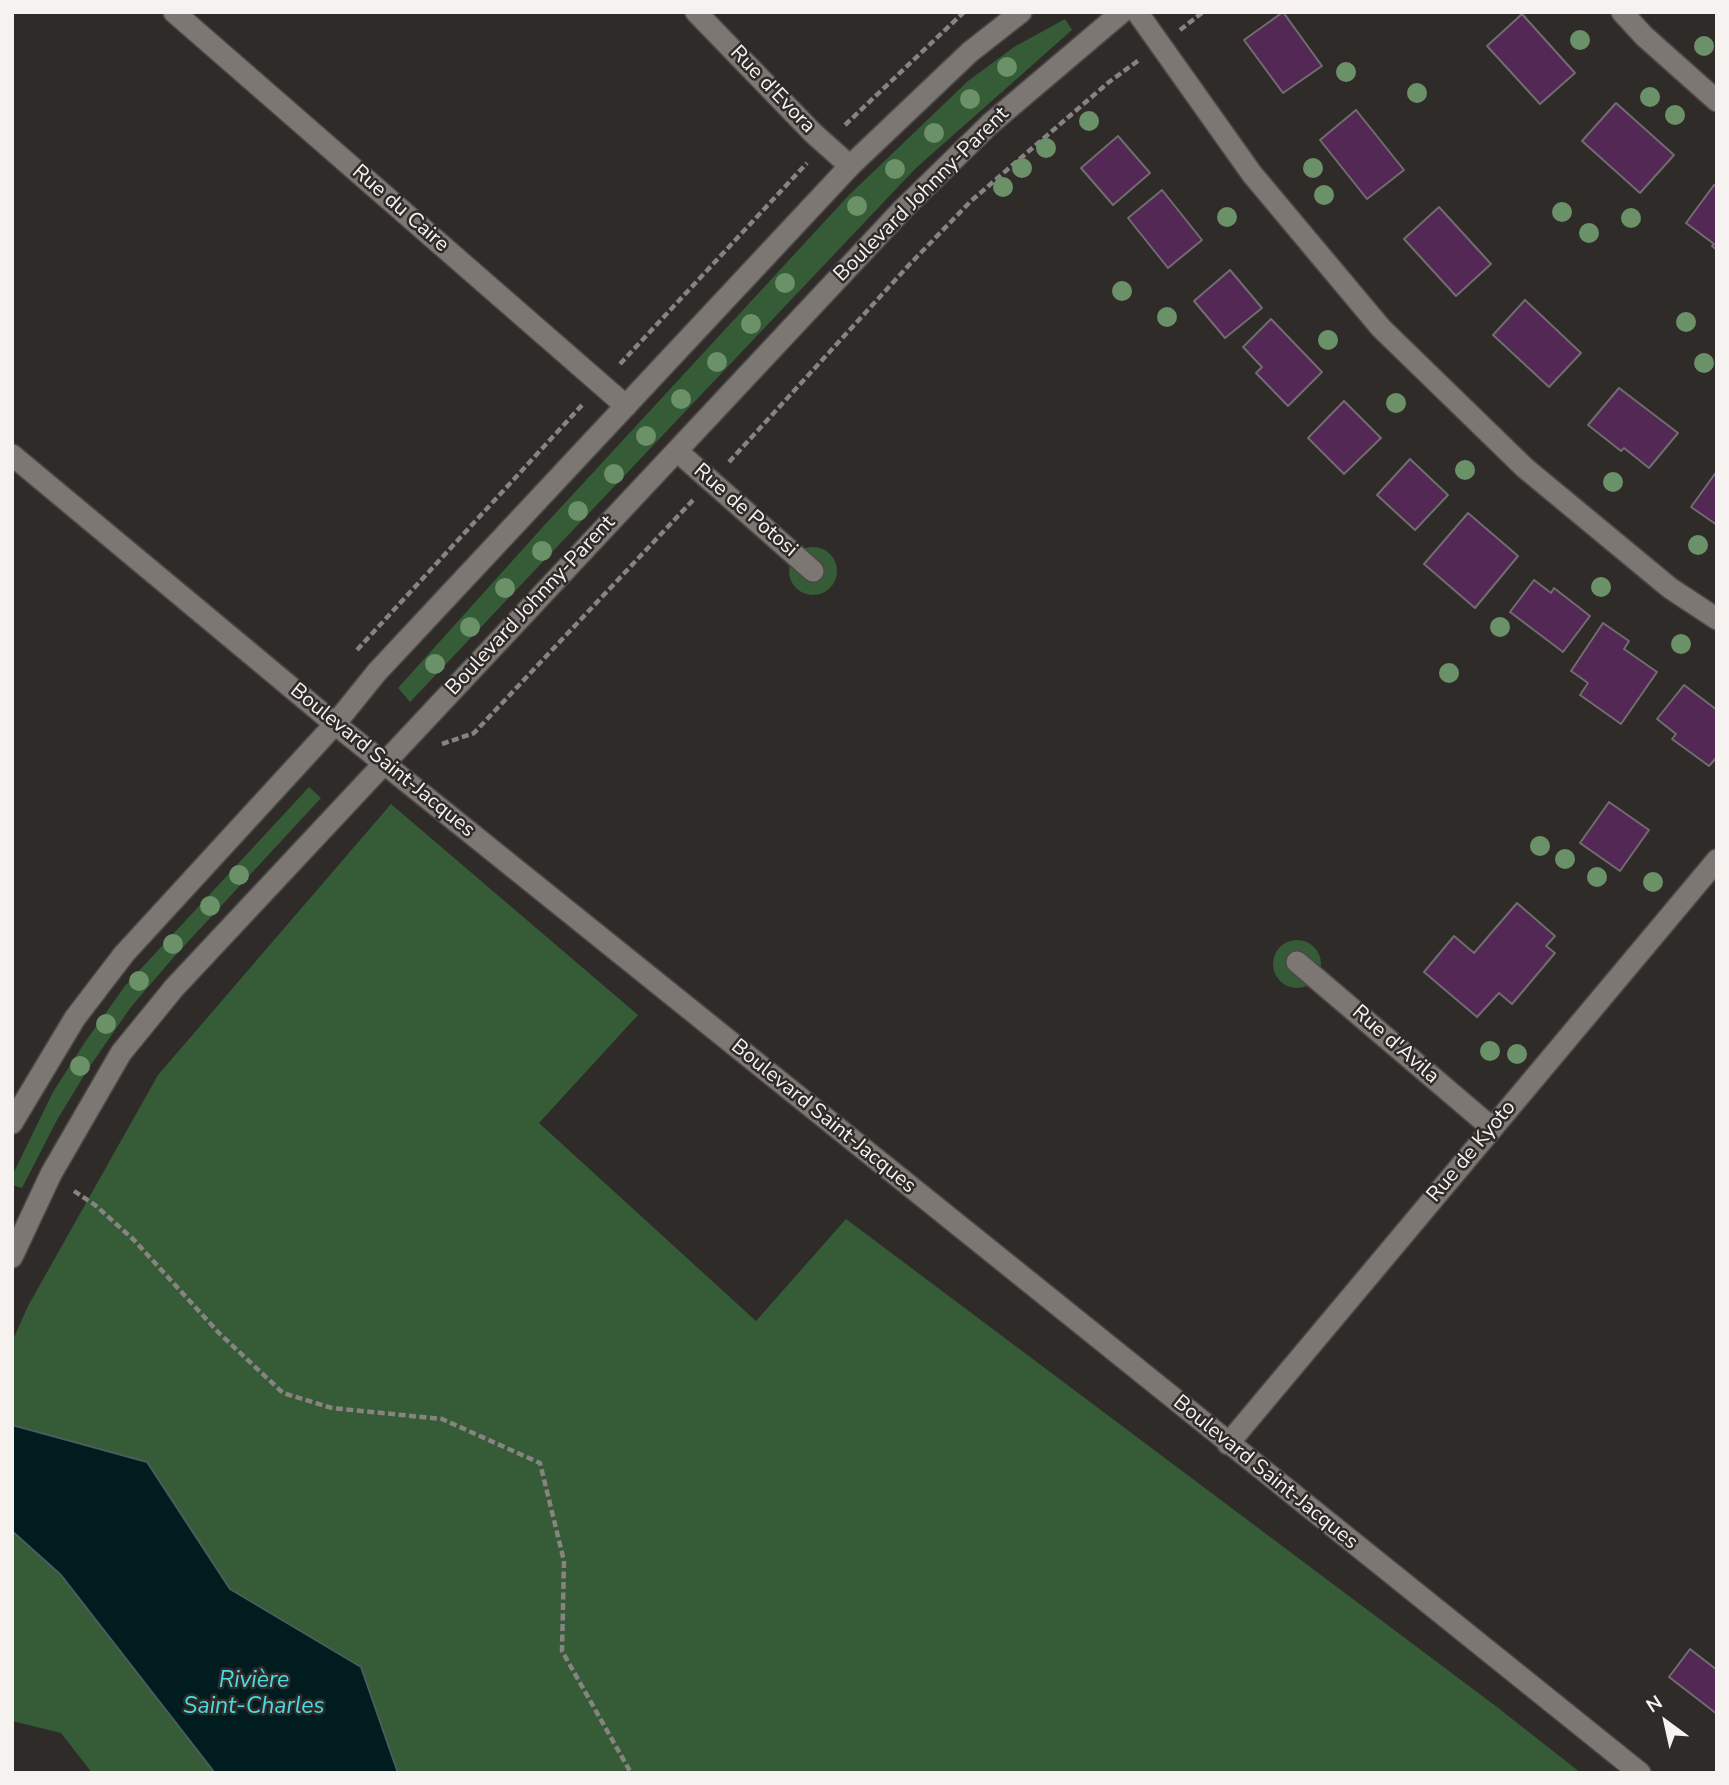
<!DOCTYPE html>
<meta charset="utf-8">
<style>
body{margin:0}
#map{position:relative;width:1729px;height:1785px;overflow:hidden;background:#2f2b28;font-family:"Nunito Sans",sans-serif}
canvas{display:block}
.frame{position:absolute;inset:0;border:14px solid #f5f2f0;pointer-events:none}
.north{position:absolute;left:1631px;top:1687px;width:70px;height:70px;-webkit-text-stroke:5px #2f2b28;paint-order:stroke;rotate:327deg;font-size:19px;font-weight:700;line-height:28px;text-align:center;color:#f5f2f0}
.north::after{content:'';display:block;margin:auto;width:24px;height:32px;background:#f5f2f0;clip-path:polygon(50% 0,100% 100%,50% 72%,0 100%)}
</style>
<div id="map">
<canvas width="1729" height="1785"></canvas>
<div class="frame"></div>
<div class="north">N</div>
</div>
<script>
const ctx = document.querySelector('canvas').getContext('2d');
ctx.lineJoin = 'round';
function fillPath(path, color) { ctx.fillStyle = color; ctx.fill(path, 'evenodd'); }
const shape = rows => new Path2D(rows.map(r => 'M' + r).join(''));
function stroke(path, color, width, dash) { ctx.strokeStyle = color; ctx.lineWidth = width; ctx.lineCap = dash ? 'butt' : 'round'; ctx.setLineDash(dash || []); ctx.stroke(path); }
function write(font, color, halo, rows, align = 'center') {
  ctx.font = font + ' "Nunito Sans",sans-serif'; ctx.lineWidth = 5; ctx.setLineDash([]); ctx.textBaseline = 'middle'; ctx.strokeStyle = halo; ctx.fillStyle = color; for (const [text, x, y, turn = 0] of rows) {
    ctx.save(); ctx.translate(x, y); ctx.rotate((+turn || 0) * Math.PI / 180); ctx.textAlign = isNaN(turn) ? turn : align; if (halo) ctx.strokeText(text, 0, 0); ctx.fillText(text, 0, 0); ctx.restore();
  }
}
fillPath(shape([
 [1065,19,1072,30,916,168,410,702,398,688,540,530,849,195,968,81,1014,47],
 '789 571a24 24 0 1 1 48 0a24 24 0 1 1-48 0Z',
 [309,787,321,798,173,958,131,1007,88,1069,57,1120,22,1188,12,1185,12,1176,53,1092,85,1042,125,986],
 [391,804,638,1015,539,1123,756,1321,846,1219,1497,1707,1581,1773,398,1773,361,1667,230,1589,147,1462,12,1425,12,1342,28,1306,158,1075],
 '1273 964a24 24 0 1 1 48 0a24 24 0 1 1-48 0Z',
 [12,1531,61,1575,215,1773,92,1773,61,1733,12,1721]
]), '#365b37');
const water = shape([
 [12,1425,147,1462,230,1589,361,1667,398,1773,215,1773,61,1575,12,1531,12,1425]
]);
fillPath(water, '#001c1e');
stroke(water, '#4a5c5d', 2);
const building = shape([
 [1283,12,1322,66,1283,93,1244,40,1283,12],
 [1522,14,1575,73,1540,104,1487,46,1522,14],
 [1616,103,1674,155,1640,193,1582,141,1616,103],
 [1356,110,1404,170,1367,199,1320,140,1356,110],
 [1118,136,1150,173,1113,205,1081,168,1118,136],
 [1714,185,1717,187,1717,250,1712,246,1714,244,1686,223,1714,185],
 [1162,190,1202,240,1168,268,1128,218,1162,190],
 [1439,207,1491,264,1456,296,1404,239,1439,207],
 [1230,270,1262,308,1225,338,1194,301,1230,270],
 [1525,300,1581,353,1549,387,1493,335,1525,300],
 [1271,319,1322,372,1288,406,1256,373,1262,367,1243,347,1271,319],
 [1619,388,1678,433,1649,468,1624,448,1621,451,1588,425,1619,388],
 [1344,401,1381,438,1344,474,1308,438,1344,401],
 [1410,459,1448,495,1415,530,1377,495,1410,459],
 [1717,471,1717,525,1691,507,1717,471],
 [1468,513,1518,556,1475,608,1424,564,1468,513],
 [1534,580,1551,593,1554,588,1590,616,1563,652,1510,612,1534,580],
 [1603,623,1629,641,1624,649,1657,672,1621,724,1580,695,1588,683,1571,671,1603,623],
 [1684,685,1717,710,1717,757,1709,766,1672,739,1676,734,1657,719,1684,685],
 [1609,802,1649,830,1620,871,1580,843,1609,802],
 [1517,903,1555,936,1546,946,1555,953,1512,1004,1499,993,1477,1017,1424,972,1454,936,1474,953,1517,903],
 [1690,1649,1717,1670,1717,1714,1669,1677,1690,1649]
]);
fillPath(building, '#542855');
stroke(building, '#706c70', 2);
const minor = shape([
 [174,12,626,406],
 [696,12,813,133,850,166],
 [1137,12,1252,174,1381,328,1525,468,1670,588,1717,619],
 [1622,12,1644,36,1717,101],
 [677,451,813,571],
 [1297,962,1492,1128],
 [1228,1444,1717,860]
]);
const tertiary = shape([
 [12,455,335,724,1640,1773],
 [12,1123,75,1018,124,954,335,724,377,672,850,166,970,52,1021,12],
 [12,1257,51,1174,121,1053,174,988,903,209,990,124,1122,12]
]);
stroke(minor, '#4c4947', 24);
stroke(tertiary, '#4c4947', 24);
stroke(shape([
 [1180,30,1203,12],
 [845,125,964,12],
 [620,364,807,163],
 [729,462,909,265,971,201,1109,82,1139,60],
 [357,650,583,404],
 [442,744,474,733,694,499],
 [74,1191,95,1205,134,1240,219,1333,283,1393,332,1408,442,1419,540,1463,564,1561,562,1651,631,1773]
]), '#878381', 4.5, [7, 3.5]);
stroke(minor, '#7c7773', 21);
stroke(tertiary, '#7c7773', 21);
ctx.fillStyle = '#6b9168';
for (const [x, y] of [
 [1580,40],
 [1704,46],
 [1007,67],
 [1346,72],
 [1417,93],
 [1650,97],
 [970,99],
 [1675,115],
 [1089,121],
 [934,133],
 [1046,148],
 [1022,168],
 [1313,168],
 [895,169],
 [1003,187],
 [1324,195],
 [857,206],
 [1562,212],
 [1227,217],
 [1631,218],
 [1589,233],
 [785,283],
 [1122,291],
 [1167,317],
 [1686,322],
 [751,324],
 [1328,340],
 [717,362],
 [1704,363],
 [681,399],
 [1396,403],
 [646,436],
 [1465,470],
 [614,474],
 [1613,482],
 [578,511],
 [1698,545],
 [542,551],
 [1601,587],
 [505,588],
 [470,627],
 [1500,627],
 [1681,644],
 [435,664],
 [1449,673],
 [1540,846],
 [1565,859],
 [239,875],
 [1597,877],
 [1653,882],
 [210,906],
 [173,944],
 [139,981],
 [106,1024],
 [1490,1051],
 [1517,1054],
 [80,1066]
]) { ctx.beginPath(); ctx.arc(x, y, 10, 0, 2 * Math.PI); ctx.fill(); }
write('21px', '#f5f2f0', '#2f2b28', [
 ["Rue d'Evora",772,90,46],
 ["Boulevard Johnny-Parent",922,195,-45],
 ["Rue du Caire",400,209,41],
 ["Rue de Potosi",745,511,41],
 ["Boulevard Johnny-Parent",531,606,-47],
 ["Boulevard Saint-Jacques",382,761,39],
 ["Rue d'Avila",1395,1045,41],
 ["Boulevard Saint-Jacques",823,1117,39],
 ["Rue de Kyoto",1472,1152,-50],
 ["Boulevard Saint-Jacques",1265,1473,39]
]);
write('italic 23px', '#48dce5', '#2f2b28', [
 ["Rivière",254,1681],
 ["Saint-Charles",254,1707]
]);
</script>
